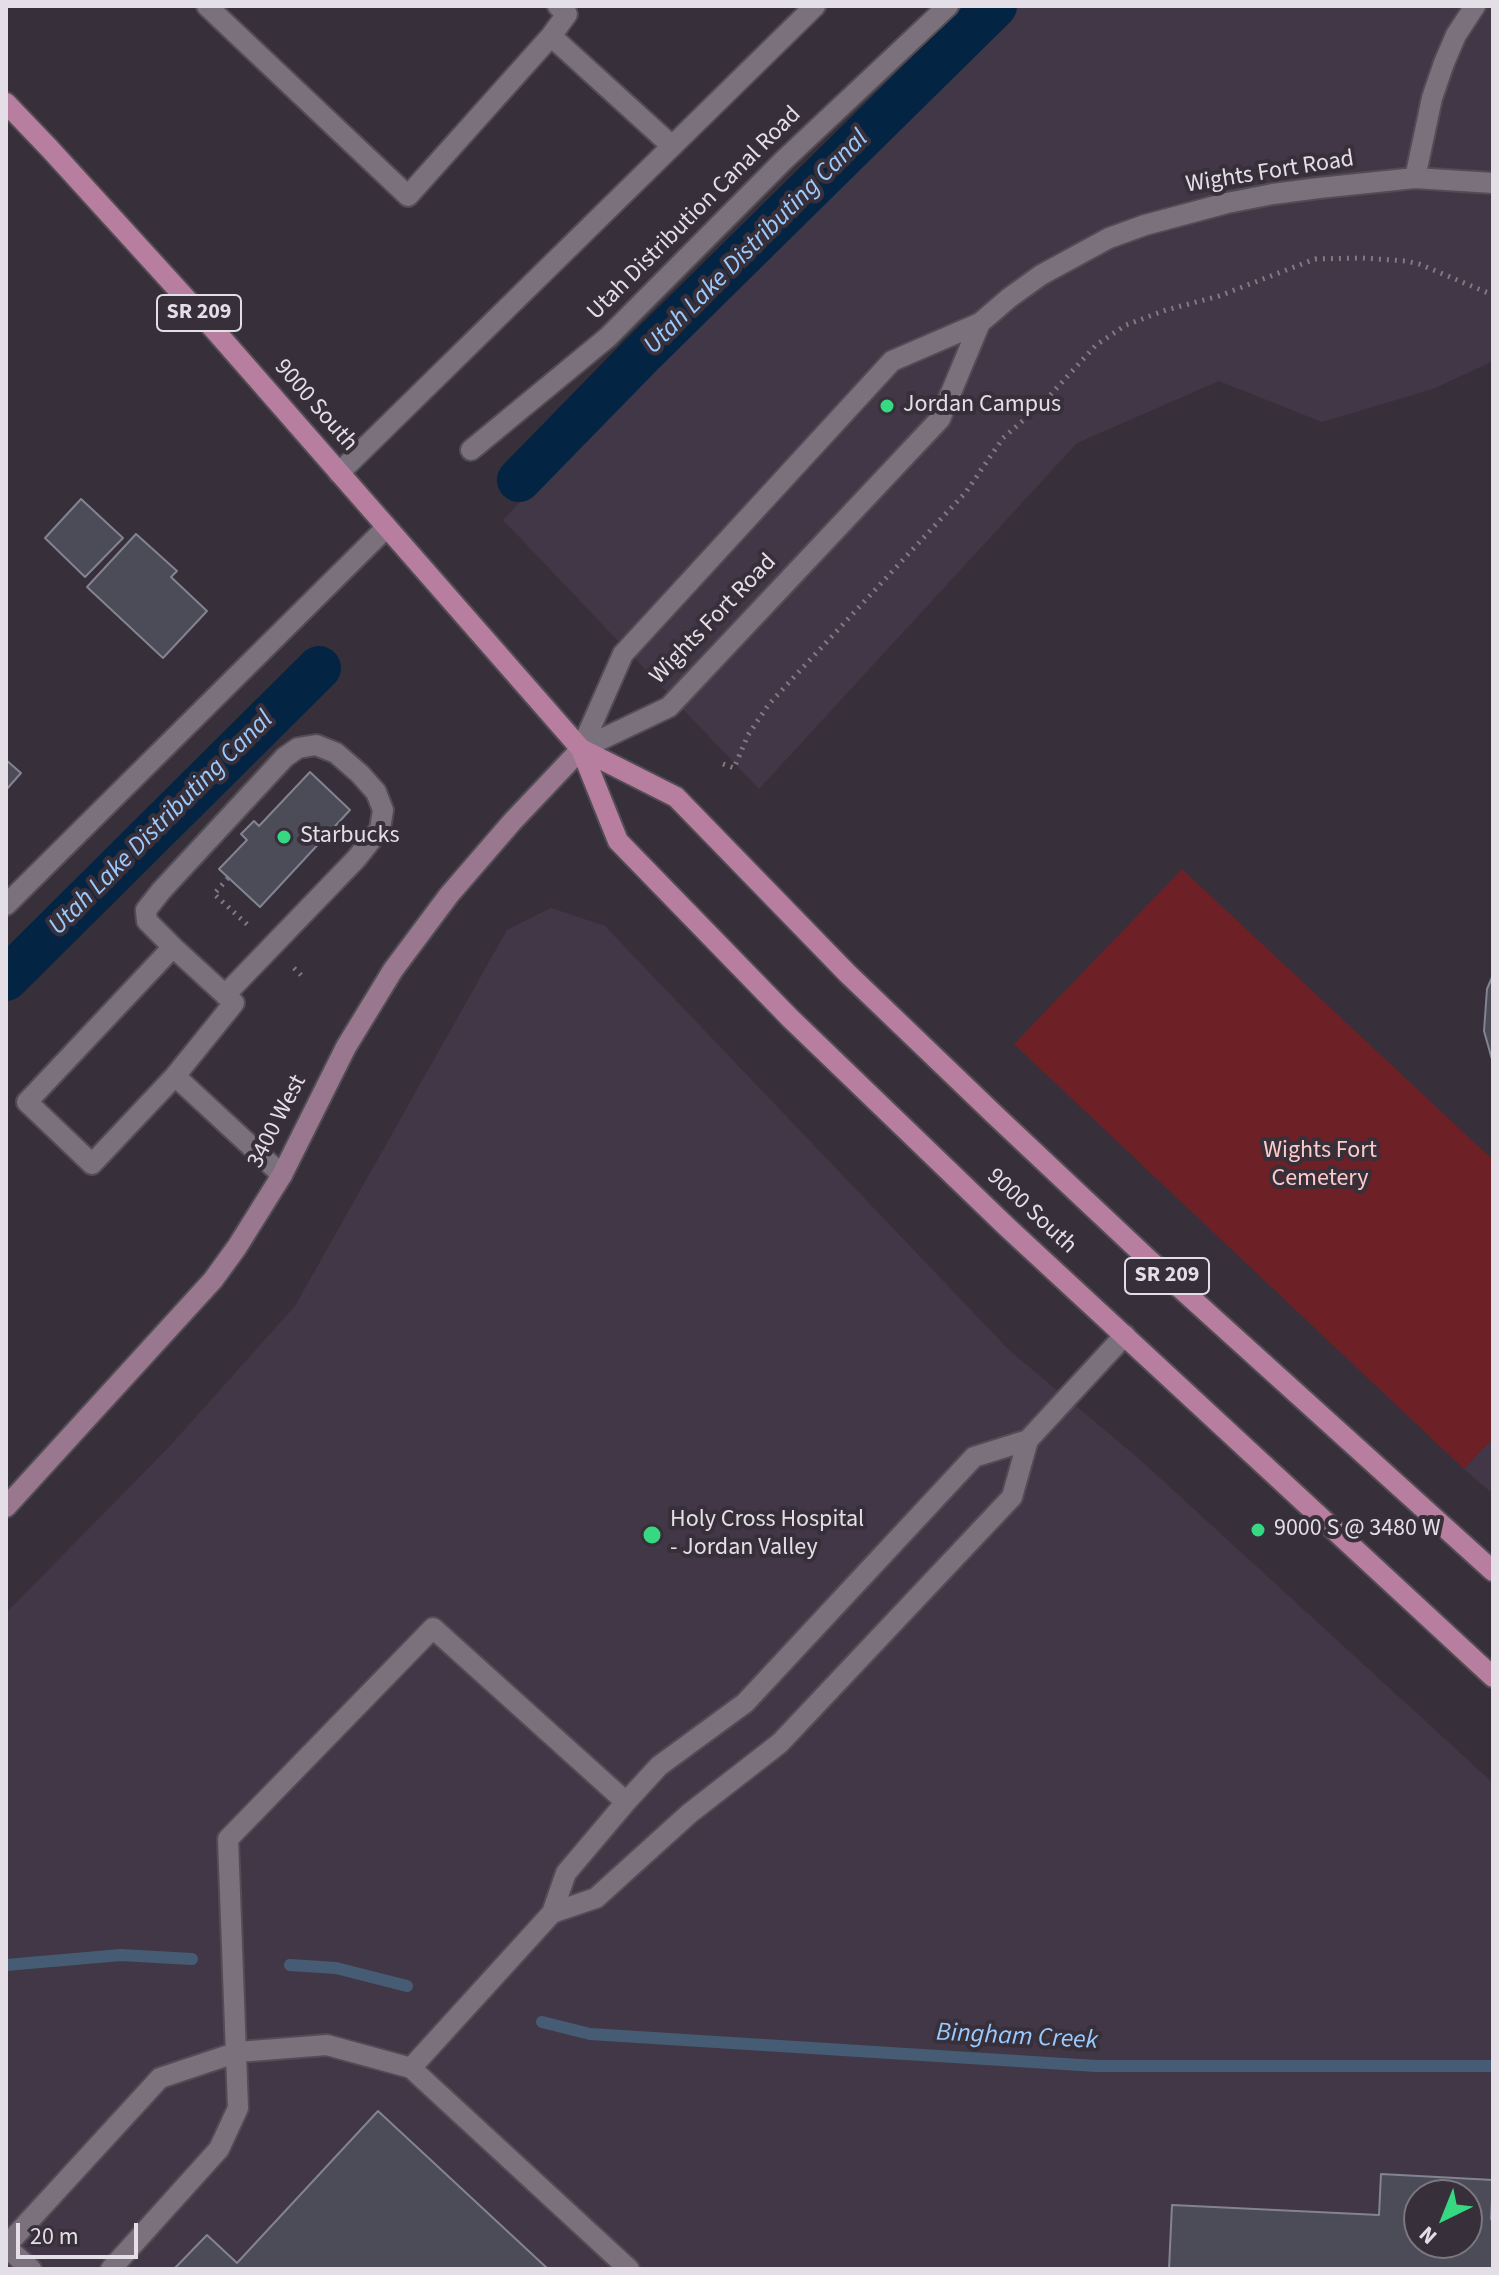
<!DOCTYPE html>
<style>
body{margin:0}
#map{position:relative;width:1499px;height:2275px;overflow:hidden;background:#37303a;font-family:"Source Sans 3",sans-serif}
canvas{display:block}
.frame{position:absolute;inset:0;border:8px solid #e4dfe6;pointer-events:none}
.north{position:absolute;left:1403px;top:2179px;width:80px;height:80px;box-sizing:border-box;background:#37303a;border:2px solid #7c767f;border-radius:50%;rotate:223deg;font-size:22px;font-weight:700;line-height:32px;text-align:center;color:#e4dfe6}
.north::after{content:'';display:block;margin:auto;width:28px;height:36px;background:#36d881;clip-path:polygon(50% 0,100% 100%,50% 72%,0 100%)}
.scale{position:absolute;left:16px;top:2223px;width:122px;height:36px;box-sizing:border-box;border:4px solid #e4dfe6;border-top:0;padding-left:10px;font-size:24px;line-height:28px;white-space:nowrap;color:#e4dfe6;-webkit-text-stroke:6px #37303a;paint-order:stroke}
</style>
<div id="map">
<canvas width="1499" height="2275"></canvas>
<div class="frame"></div>
<div class="north">N</div>
<div class="scale">20 m</div>
</div>
<script>
const ctx = document.querySelector('canvas').getContext('2d');
ctx.lineJoin = 'round';
function fillPath(path, color) { ctx.fillStyle = color; ctx.fill(path, 'evenodd'); }
const shape = rows => new Path2D(rows.map(r => 'M' + r).join(''));
function stroke(path, color, width, dash) { ctx.strokeStyle = color; ctx.lineWidth = width; ctx.lineCap = dash ? 'butt' : 'round'; ctx.setLineDash(dash || []); ctx.stroke(path); }
function write(font, color, halo, rows, align = 'center') {
  ctx.font = font + ' "Source Sans 3",sans-serif'; ctx.lineWidth = 8; ctx.setLineDash([]); ctx.textBaseline = 'middle'; ctx.strokeStyle = halo; ctx.fillStyle = color; for (const [text, x, y, turn = 0] of rows) {
    ctx.save(); ctx.translate(x, y); ctx.rotate((+turn || 0) * Math.PI / 180); ctx.textAlign = isNaN(turn) ? turn : align; if (halo) ctx.strokeText(text, 0, 0); ctx.fillText(text, 0, 0); ctx.restore();
  }
}
fillPath(shape([
 [994,6,1493,6,1493,361,1433,389,1322,422,1219,381,1077,443,759,789,503,520],
 [551,908,605,926,1010,1351,1137,1457,1493,1783,1493,2269,6,2269,6,1613,168,1448,295,1306,507,930],
 [1419,2195,1467,2195,1467,2243,1419,2243],
 [1493,1438,1493,1494,1464,1469]
]), '#423746');
fillPath(shape([
 [1182,869,1493,1160,1493,1438,1464,1469,1014,1044]
]), '#6d2025');
stroke(shape([
 [6,1965,121,1955,192,1959],
 [290,1965,336,1968,407,1986],
 [542,2022,590,2034,1096,2066,1493,2066]
]), '#465c74', 12);
stroke(shape([
 [519,480,641,355,995,6],
 [6,979,319,668]
]), '#032443', 44);
const building = shape([
 [81,499,123,538,85,577,45,538,81,499],
 [136,534,177,571,171,577,207,611,163,658,87,587,136,534],
 [6,760,21,773,6,790,6,760],
 [310,772,350,810,260,907,219,869,247,840,241,834,254,821,259,826,310,772],
 [1493,975,1493,1063,1484,1031,1487,989,1493,975],
 [378,2111,548,2269,174,2269,207,2235,237,2263,378,2111],
 [1381,2174,1493,2180,1491,2219,1493,2219,1493,2269,1169,2269,1172,2205,1379,2215,1381,2174],
 [1419,2195,1467,2195,1467,2243,1419,2243,1419,2195]
]);
fillPath(building, '#4b4c58');
stroke(building, '#838391', 2);
const lane = shape([
 [207,6,408,196,551,36],
 [558,6,567,14,551,36,672,146],
 [1415,178,1432,98,1444,63,1456,35,1475,6],
 [471,450,608,337,784,160,948,6],
 [339,473,815,6],
 [581,749,623,654,892,361,980,323,1009,298,1041,275,1109,238,1145,225,1227,203,1273,194,1319,188,1415,178,1493,183],
 [581,749,669,707,940,419,980,323],
 [6,905,386,528],
 [173,947,147,921,146,910,161,891,285,757,298,748,316,745,336,753,360,774,376,792,383,810,380,829,356,859,225,995],
 [175,1076,234,1003,173,947,27,1102,92,1164,175,1076,282,1175],
 [552,1913,596,1898,690,1813,780,1743,1012,1497,1028,1440,1125,1335],
 [411,2068,552,1913,566,1873,626,1802,659,1766,745,1703,974,1457,1028,1440],
 [6,2246,160,2078,238,2052,327,2045,411,2068,629,2269],
 [6,2247,31,2269],
 [111,2269,219,2149,238,2108,228,1839,433,1628,626,1802]
]);
const secondary = shape([
 [6,1507,213,1280,237,1247,282,1175,346,1047,393,970,449,895,512,822,581,749]
]);
const primary = shape([
 [6,103,50,149,211,326,581,749,618,841,790,1018,1007,1227,1493,1677],
 [581,749,676,797,847,973,997,1117,1148,1259,1493,1571]
]);
stroke(lane, '#524c54', 24);
stroke(secondary, '#524c54', 24);
stroke(primary, '#524c54', 24);
stroke(shape([
 [723,764,734,768,748,735,769,704,966,492,1003,438,1043,403,1096,345,1126,325,1166,310,1219,296,1315,259,1362,258,1406,261,1419,264,1493,295],
 [228,878,214,894,250,927],
 [294,968,305,979]
]), '#807a82', 5, [2, 6]);
stroke(lane, '#7a717d', 20);
stroke(secondary, '#99778e', 20);
stroke(primary, '#b87e9f', 20);
for (const [x, y, r, color] of [
 [887,406,8,"#36d881"],
 [284,837,8,"#36d881"],
 [1258,1530,8,"#36d881"],
 [652,1535,10,"#36d881"]
]) { const dot = new Path2D(); dot.arc(x, y, r, 0, 2 * Math.PI); ctx.fillStyle = color; ctx.fill(dot); stroke(dot, '#37303a', 3); }
for (const [x, y, w] of [
 [199,313,84],
 [1167,1276,84]
]) { const box = new Path2D(); box.roundRect(x - w / 2, y - 18, w, 36, 6); ctx.fillStyle = '#37303a'; ctx.fill(box); stroke(box, '#e4dfe6', 2); }
write('bold 22px', '#e4dfe6', null, [
 ["SR 209",199,313],
 ["SR 209",1167,1276]
]);
write('24px', '#e4dfe6', '#37303a', [
 ["Wights Fort Road",1270,173,-9],
 ["Utah Distribution Canal Road",695,214,-45],
 ["9000 South",315,406,49],
 ["Wights Fort Road",714,620,-46],
 ["3400 West",278,1122,-63],
 ["9000 South",1031,1212,43]
]);
write('24px', '#e4dfe6', '#37303a', [
 ["Jordan Campus",903,406],
 ["Starbucks",300,837],
 ["Holy Cross Hospital",670,1521],
 ["- Jordan Valley",670,1549],
 ["9000 S @ 3480 W",1274,1530]
], 'left');
write('24px', '#fecac8', '#37303a', [
 ["Wights Fort",1320,1152],
 ["Cemetery",1320,1180]
]);
write('italic 26px', '#9bcafe', '#37303a', [
 ["Utah Lake Distributing Canal",757,243,-45],
 ["Utah Lake Distributing Canal",162,824,-45],
 ["Bingham Creek",1017,2038,3]
]);
</script>
